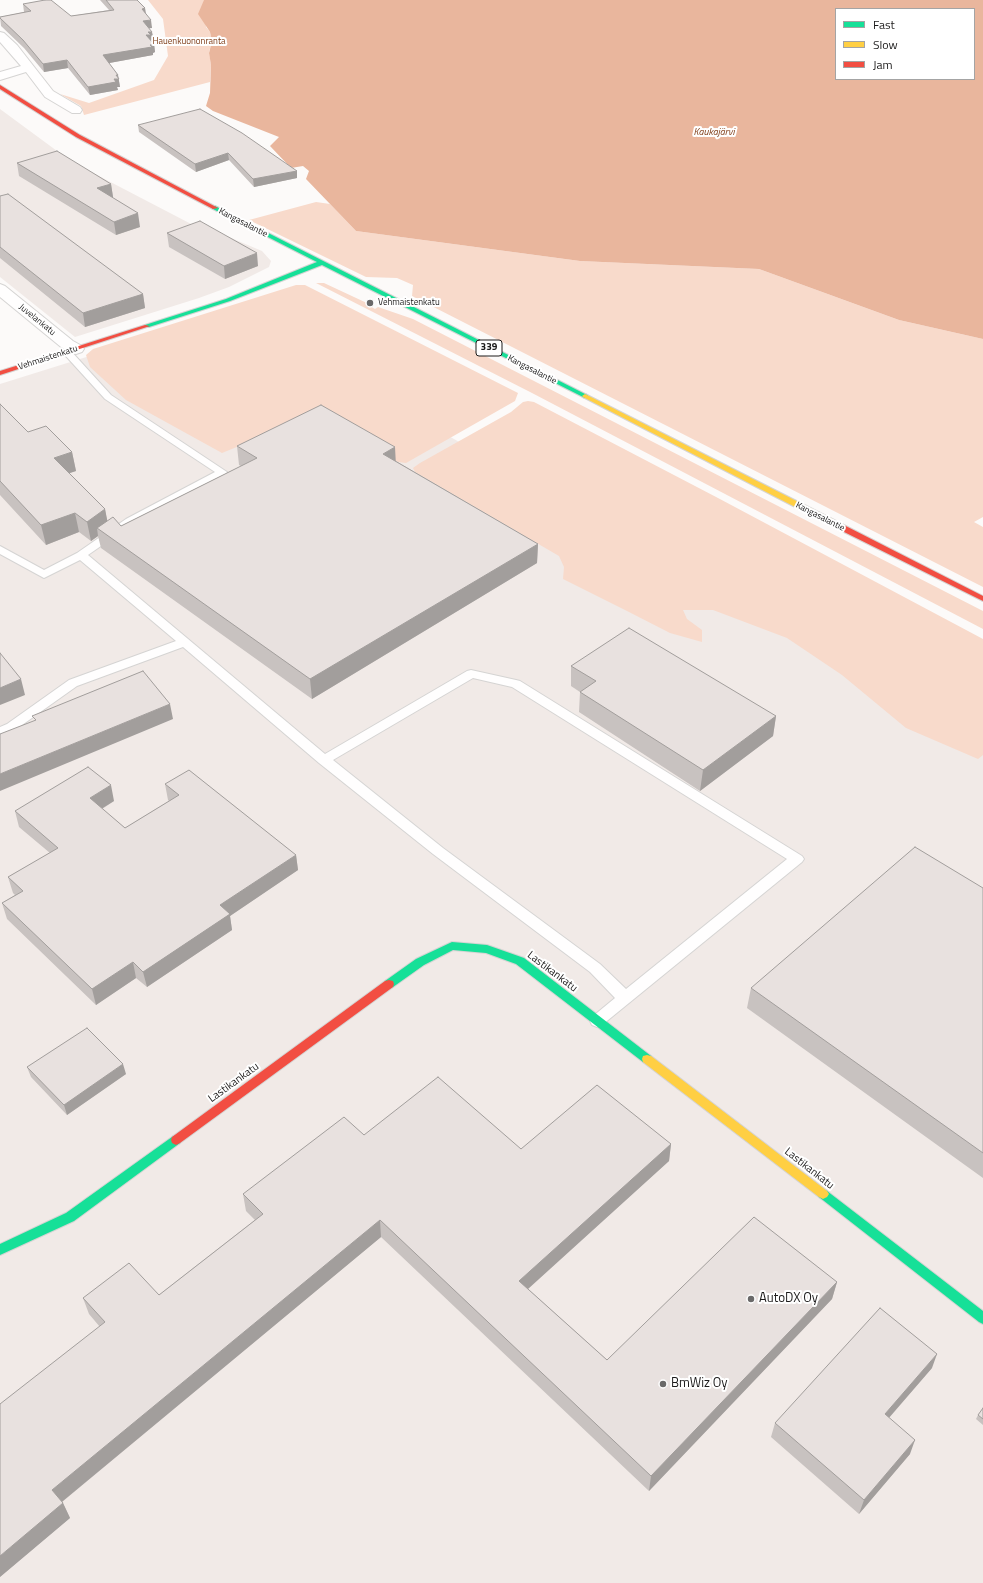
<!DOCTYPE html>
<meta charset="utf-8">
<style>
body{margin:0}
#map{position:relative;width:983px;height:1583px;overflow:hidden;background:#fcfaf9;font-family:"Titillium Web",sans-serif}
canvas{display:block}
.legend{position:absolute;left:835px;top:8px;width:140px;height:72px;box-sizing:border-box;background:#fff;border:1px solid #a4a4a4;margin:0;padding:5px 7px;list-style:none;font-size:12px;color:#1c1b1b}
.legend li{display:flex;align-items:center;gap:8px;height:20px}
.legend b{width:20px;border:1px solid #a4a4a4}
</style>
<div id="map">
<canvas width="983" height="1583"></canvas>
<ul class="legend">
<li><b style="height:5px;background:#16e098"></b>Fast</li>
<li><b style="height:5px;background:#ffcf43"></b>Slow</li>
<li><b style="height:5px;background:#f24e42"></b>Jam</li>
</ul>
</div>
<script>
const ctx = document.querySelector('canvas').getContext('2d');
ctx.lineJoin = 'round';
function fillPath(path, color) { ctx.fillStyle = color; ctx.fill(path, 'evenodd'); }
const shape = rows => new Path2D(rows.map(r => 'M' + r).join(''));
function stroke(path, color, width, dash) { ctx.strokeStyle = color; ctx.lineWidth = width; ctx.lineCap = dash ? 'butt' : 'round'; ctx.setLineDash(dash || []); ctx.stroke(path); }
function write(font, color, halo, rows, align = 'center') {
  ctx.font = font + ' "Titillium Web",sans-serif'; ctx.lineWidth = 4; ctx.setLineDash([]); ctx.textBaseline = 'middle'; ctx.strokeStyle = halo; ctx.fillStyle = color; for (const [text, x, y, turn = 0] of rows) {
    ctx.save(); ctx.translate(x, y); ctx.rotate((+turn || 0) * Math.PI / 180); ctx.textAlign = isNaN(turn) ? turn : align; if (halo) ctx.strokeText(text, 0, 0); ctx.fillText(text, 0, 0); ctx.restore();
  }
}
fillPath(shape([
 [0,109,72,162,195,226,224,235,262,251,271,261,269,267,229,287,199,298,75,337,0,277],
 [160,334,280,342,983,734,983,1583,0,1583,0,384]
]), '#f1eae7');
fillPath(shape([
 [148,0,204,0,206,27,210,32,212,41,209,52,211,65,210,82,84,115,81,106,60,94,89,103,154,80,168,56,163,19],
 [316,202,330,204,356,231,580,261,759,269,899,320,983,339,983,517,974,522,983,527,983,587,412,296,413,285,397,278,366,277,249,220],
 [316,283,324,283,369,304,368,305,375,309,378,307,413,319,983,611,983,629,532,393],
 [296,285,305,285,518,393,515,401,406,463,249,442,222,453,126,400,90,367,86,355,93,349],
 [528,401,534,402,718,498,983,639,983,755,978,759,906,728,842,675,787,638,713,610,683,610,687,619,702,630,702,642,670,633,627,611,563,579,564,567,559,556,415,472,413,468,420,463,511,412,523,402]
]), '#f8dacb');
fillPath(shape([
 [204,0,983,0,983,339,899,320,759,269,580,261,356,231,306,179,309,171,303,166,291,168,270,146,279,137,213,111,206,106,210,93,211,65,209,53,212,41,210,32,198,14],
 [836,9,974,9,974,79,836,79]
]), '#e9b69d');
const lane = shape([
 [67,349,70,350,111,395,227,472,226,474,134,523,88,555,325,754,467,671,471,670,516,680,520,681,802,856,804,859,802,862,602,1025,597,1027,592,1025,590,1021,592,1017,615,998,590,972,433,854,319,763,183,647,77,686,15,730,0,736,0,727,7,724,69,680,176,641,80,560,44,578,0,554,0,546,44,570,77,553,126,519,215,472,105,399,64,354,62,352,67,349],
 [473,678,512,687,787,859,626,989,600,964,443,848,333,760,473,678]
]);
const street = shape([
 [0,32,4,33,17,45,53,91,80,107,82,110,80,113,72,113,45,97,26,72,0,80,0,72,21,66,0,42,0,32],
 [0,284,5,286,73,341,82,346,84,349,82,352,76,354,61,347,0,297,0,284]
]);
const fast = shape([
 [215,206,587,395,588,396,585,398,583,397,322,265,230,301,149,327,145,327,145,325,226,299,317,262,213,209,212,208,215,206],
 [452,942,487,945,524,958,651,1056,652,1059,651,1062,647,1063,643,1062,516,964,486,953,453,950,424,965,393,987,389,988,385,987,384,984,385,981,416,959,452,942],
 [176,1135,180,1137,181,1140,180,1143,74,1221,0,1255,0,1244,66,1213,172,1137,176,1135],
 [823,1189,827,1191,983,1311,983,1324,979,1322,819,1197,817,1194,819,1191,823,1189]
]);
const slow = shape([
 [585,394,834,520,835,522,834,524,828,524,583,397,582,396,585,394],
 [647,1055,651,1056,827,1191,829,1194,827,1197,823,1199,819,1197,643,1062,642,1059,643,1056,647,1055]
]);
const jam = shape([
 [0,85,80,135,218,208,213,209,76,137,0,89,0,85],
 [145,325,150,326,0,375,0,371,145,325],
 [828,520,834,520,983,596,983,601,828,524,828,520],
 [389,980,393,981,394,984,393,987,180,1143,176,1145,172,1143,171,1140,172,1137,385,981,389,980]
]);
stroke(lane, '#d5d4d3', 2);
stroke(street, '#d5d4d3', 2);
stroke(fast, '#d5d4d3', 2);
stroke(slow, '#d5d4d3', 2);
stroke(jam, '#d5d4d3', 2);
fillPath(lane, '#fffefe');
fillPath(street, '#fffefe');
fillPath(fast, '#16e098');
fillPath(slow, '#ffcf43');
fillPath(jam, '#f24e42');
fillPath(shape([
 [100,0,137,0,145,8,146,14,152,28,149,28,154,40,151,40,152,42,154,44,155,52,153,53,153,55,109,63,118,75,120,87,117,87,118,90,90,95,68,68,44,72,24,48,1,26,0,17,24,12,23,4,71,16,109,10],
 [138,125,297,171,297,178,254,187,229,160,196,172,139,132],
 [17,163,111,184,113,197,112,197,140,227,116,235,19,176],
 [0,196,143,294,145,308,85,327,0,258],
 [167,233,258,266,225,279,169,247],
 [0,404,28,432,72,452,76,471,69,473,105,509,107,521,121,526,241,466,239,465,237,446,396,461,538,544,537,563,312,699,101,548,98,536,91,541,79,532,46,545,0,495],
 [571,666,776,716,773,736,700,791,579,712,580,692,571,686],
 [165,784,296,855,298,870,230,916,232,930,147,987,136,978,96,1005,7,919,2,903,15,895,13,893,8,877,50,853,19,827,15,811,114,801,102,809,125,828,169,801,168,800],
 [983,888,983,1178,747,1008,751,988],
 [27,1067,126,1074,67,1115,31,1077],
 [364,1135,521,1149,671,1144,669,1161,528,1289,607,1360,837,1282,832,1299,649,1491,381,1237,62,1502,63,1503,70,1518,0,1577,100,1327,89,1314,83,1298,159,1295,255,1220,246,1211,243,1194],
 [932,1368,889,1418,910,1454,859,1514,771,1437,775,1423],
 [983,1408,983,1425,976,1419,978,1415]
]), '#c8c2c0');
fillPath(shape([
 [145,8,146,16,142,9],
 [151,20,152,28,144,29,143,21],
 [148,32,152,32,154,40,151,40,152,43,146,35],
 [154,44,155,52,153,53,153,55,104,64,103,55],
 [67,60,68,68,44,72,43,64],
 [116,75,118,75,120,87,117,87,118,90,90,95,88,87,114,79],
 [228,153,229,160,196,172,195,164],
 [297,171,297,178,254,187,253,179],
 [111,184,113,197,99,201,97,188],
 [138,213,140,227,116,235,114,222],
 [257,253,258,266,225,279,224,266],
 [143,294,145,308,85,327,83,313],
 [395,447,396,466,383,454],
 [72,452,76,471,58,477,54,458],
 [105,509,109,529,97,528,98,536,91,541,87,522],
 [75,513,79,532,46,545,41,525],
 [538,544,537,563,312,699,310,679],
 [21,679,25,695,0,705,0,688],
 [170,704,173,719,0,791,0,774],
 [776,716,773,736,700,791,703,770],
 [111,785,114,801,93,814,90,798],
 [296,855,298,870,230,916,232,930,147,987,143,972,220,905],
 [133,962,136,978,96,1005,92,989],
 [123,1064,126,1074,67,1115,64,1105],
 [671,1144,669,1161,519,1297,519,1281],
 [380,1220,381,1237,58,1505,52,1490],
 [837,1282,832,1299,649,1491,651,1476],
 [937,1354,932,1368,880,1428,885,1414],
 [915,1440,910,1454,859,1514,864,1500],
 [63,1503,70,1518,0,1577,0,1556]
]), '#a29e9c');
const building = shape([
 [45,0,51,0,71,16,114,10,106,0,137,0,145,8,142,9,151,20,143,21,152,32,148,32,151,35,146,35,154,44,150,45,152,47,103,55,118,75,116,75,119,79,114,79,116,82,88,87,67,60,43,64,23,40,0,18,0,17,31,11,23,4,45,0],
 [200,109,242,133,297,171,253,179,228,153,195,164,138,125,200,109],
 [57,151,111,184,97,188,138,213,114,222,17,163,57,151],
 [8,194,143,294,83,313,0,247,0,196,8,194],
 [200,221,257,253,224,266,167,233,200,221],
 [0,404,28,432,46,426,72,452,54,458,105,509,87,522,75,513,41,525,0,481,0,404],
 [321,405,395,447,383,454,538,544,310,679,97,528,113,517,121,526,257,458,237,446,321,405],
 [629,628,776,716,703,770,580,692,596,681,571,666,629,628],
 [0,653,21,679,0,688,0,653],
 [143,671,170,704,0,774,0,734,36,720,32,716,143,671],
 [88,767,111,785,90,798,125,828,179,795,165,784,189,770,296,855,220,905,230,914,143,972,133,962,92,989,2,903,23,891,8,877,58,848,15,811,88,767],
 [915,847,983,888,983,1153,751,988,915,847],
 [87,1028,123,1064,64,1105,27,1067,87,1028],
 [438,1077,521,1149,597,1085,671,1144,519,1281,607,1360,754,1217,837,1282,651,1476,380,1220,52,1490,63,1503,0,1556,0,1404,105,1322,83,1298,129,1263,159,1295,263,1214,243,1194,344,1117,364,1135,438,1077],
 [880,1308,937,1354,885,1414,915,1440,864,1500,775,1423,880,1308],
 [983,1408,983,1419,978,1415,983,1408]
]);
fillPath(building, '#e8e1df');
stroke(building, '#a29e9c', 1);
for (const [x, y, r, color] of [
 [370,303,4,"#6a6969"],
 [751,1299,4,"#6a6969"],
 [663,1384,4,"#6a6969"]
]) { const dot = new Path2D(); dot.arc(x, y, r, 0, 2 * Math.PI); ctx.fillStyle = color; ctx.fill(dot); stroke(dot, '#fff', 1.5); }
write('9px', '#7c3a14', '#fff', [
 ["Hauenkuononranta",189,42]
]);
write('9px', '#1c1b1b', '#fff', [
 ["Kangasalantie",243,223,27],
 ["Juvelankatu",37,320,39],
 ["Vehmaistenkatu",48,358,-18],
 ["Kangasalantie",532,370,27],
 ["Kangasalantie",820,517,27]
]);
write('9px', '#1c1b1b', '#fff', [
 ["Vehmaistenkatu",378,303]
], 'left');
write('italic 10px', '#813f1a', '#fff', [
 ["Kaukajärvi",714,133]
]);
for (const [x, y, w] of [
 [489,348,26]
]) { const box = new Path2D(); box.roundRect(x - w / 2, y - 8, w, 16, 3); ctx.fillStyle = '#fff'; ctx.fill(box); stroke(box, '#1c1b1b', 1); }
write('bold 10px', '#1c1b1b', null, [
 ["339",489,348]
]);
write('11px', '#1c1b1b', '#fff', [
 ["Lastikankatu",552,972,37],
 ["Lastikankatu",234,1083,-36],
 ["Lastikankatu",809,1169,38]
]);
write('13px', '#1c1b1b', '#fff', [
 ["AutoDX Oy",759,1299],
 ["BmWiz Oy",671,1384]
], 'left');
</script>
